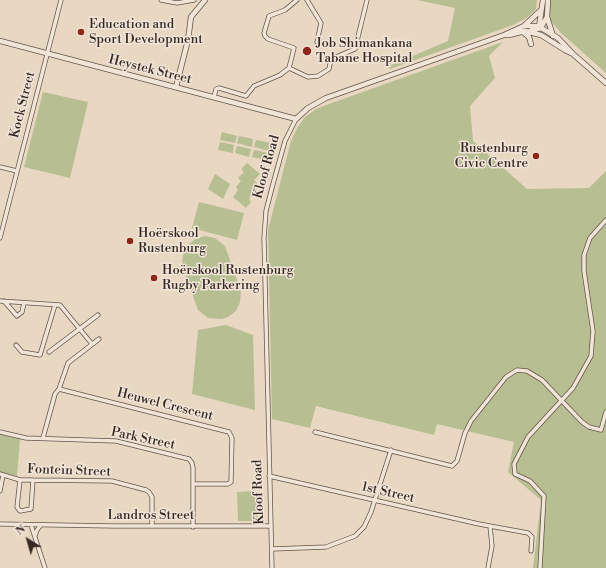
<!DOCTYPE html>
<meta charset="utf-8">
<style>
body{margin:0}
#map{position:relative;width:606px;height:568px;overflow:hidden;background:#e8d7c1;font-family:"Libre Bodoni",serif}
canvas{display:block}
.north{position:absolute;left:8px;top:520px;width:40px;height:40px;-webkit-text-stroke:3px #f0e5d7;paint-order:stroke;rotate:323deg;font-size:11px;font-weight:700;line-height:16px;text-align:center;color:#362924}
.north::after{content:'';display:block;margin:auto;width:14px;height:18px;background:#362924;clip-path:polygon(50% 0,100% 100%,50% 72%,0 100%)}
</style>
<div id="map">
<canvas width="606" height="568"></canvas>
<div class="north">N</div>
</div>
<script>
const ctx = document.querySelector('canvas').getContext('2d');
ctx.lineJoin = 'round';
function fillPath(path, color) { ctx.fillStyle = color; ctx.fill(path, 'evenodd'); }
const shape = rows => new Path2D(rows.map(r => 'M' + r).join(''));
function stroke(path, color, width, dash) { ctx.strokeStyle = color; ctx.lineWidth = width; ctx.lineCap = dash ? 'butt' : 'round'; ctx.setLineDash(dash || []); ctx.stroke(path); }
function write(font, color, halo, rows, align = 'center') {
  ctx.font = font + ' "Libre Bodoni",serif'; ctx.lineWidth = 3; ctx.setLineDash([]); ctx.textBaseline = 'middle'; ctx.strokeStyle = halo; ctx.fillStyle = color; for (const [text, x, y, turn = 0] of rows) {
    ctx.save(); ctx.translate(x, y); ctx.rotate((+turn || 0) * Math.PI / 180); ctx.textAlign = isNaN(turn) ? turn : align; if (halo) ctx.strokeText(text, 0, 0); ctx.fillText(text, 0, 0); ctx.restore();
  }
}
fillPath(shape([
 [417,0,537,0,536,9,528,17,513,25,390,69,387,67,448,41,455,8],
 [550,0,606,0,606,73,561,33,550,20],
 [503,42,489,56,495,78,470,106,473,141,527,189,589,188,606,171,606,568,533,568,541,500,508,472,514,442,437,424,434,435,316,406,310,428,272,419,268,230,291,141,297,128,305,117,316,109,329,104],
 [43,92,88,102,70,178,24,167],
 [222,132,237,136,235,143,220,140],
 [239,136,253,139,252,147,237,143],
 [256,140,271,143,269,151,254,147],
 [220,142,234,145,233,153,218,150],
 [237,146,251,149,249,157,235,153],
 [254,150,268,153,267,160,252,157],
 [247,163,260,174,254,180,257,183,251,190,254,192,249,199,251,202,246,208,233,197,238,190,236,187,241,181,238,178,244,172,241,169],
 [215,174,230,184,223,199,208,189],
 [199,202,244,213,237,240,192,228],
 [205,236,215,238,225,246,241,291,240,302,236,311,228,317,222,319,208,318,198,310,182,265,183,255,187,246,195,239],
 [226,325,253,335,255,410,192,394,198,330],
 [0,434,20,439,17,476,0,472],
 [257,491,258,521,238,521,237,492]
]), '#b7be92');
const minor = shape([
 [161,0,177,3,194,0],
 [307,0,321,23,317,42],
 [289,68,308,77,318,76,329,69,331,59,355,49,367,0],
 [214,97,216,89,219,88,246,96,254,86,280,75,289,68,294,48,268,39,265,36,264,33,269,16,285,10,297,0],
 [0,167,17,171],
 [0,238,61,0],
 [0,301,60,305,92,344],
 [4,301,17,316,22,312,24,303],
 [16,345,22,352,40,355,55,305],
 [49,352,98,315],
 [59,389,68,363,99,339],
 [0,432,26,438,116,441,189,459,192,463,193,468,193,527],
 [315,432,452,466,457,461,465,433,471,421,506,377,517,370,527,371,542,380,582,422,589,427,601,430,606,412],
 [43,438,55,394,59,389,229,432,232,438,231,482,228,484,193,484],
 [0,474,20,480,33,480,112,481,146,490,149,492,152,497,152,526],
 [269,476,479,524,528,533,532,537,531,551],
 [20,480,17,507,20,511,31,509,33,480],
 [0,491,3,475],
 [0,524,114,526,271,526],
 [31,525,45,568],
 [35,536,37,530,41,525],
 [272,549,326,547,355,536,364,527,371,512,391,450],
 [272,568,264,238,266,211,273,184,285,141,296,119],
 [488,568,492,546,490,526],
 [540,568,544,496,530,481,515,474,514,464,528,437,573,388,591,356,593,331,584,271,584,255,590,238,606,220]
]);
const tertiary = shape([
 [547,17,553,36],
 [525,25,540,11],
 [539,27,543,0],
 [530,31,541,28,544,22,547,17,548,0],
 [523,32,529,37,531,44],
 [504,35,524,26,538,26,558,38,573,54],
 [0,41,296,119,308,108,326,98,504,35,509,35,525,31,541,35,565,50,573,54,606,83],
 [176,87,188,40,191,17,205,0]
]);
stroke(minor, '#62544b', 5);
stroke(tertiary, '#62544b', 6);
stroke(minor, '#f0e5d7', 3.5);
stroke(tertiary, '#f0e5d7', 4.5);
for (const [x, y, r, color] of [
 [81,32,4,"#8f2418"],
 [307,51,5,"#8f2418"],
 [536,156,4,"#8f2418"],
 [130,241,4,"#8f2418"],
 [154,278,4,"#8f2418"]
]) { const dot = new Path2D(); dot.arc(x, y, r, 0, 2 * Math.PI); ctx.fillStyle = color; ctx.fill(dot); stroke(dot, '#f0e5d7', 1.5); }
write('13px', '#362924', '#f0e5d7', [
 ["Education and",89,25],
 ["Sport Development",89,40],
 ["Job Shimankana",316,44],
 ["Tabane Hospital",316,59],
 ["Rustenburg",528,149,"right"],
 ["Civic Centre",528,164,"right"],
 ["Hoërskool",138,234],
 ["Rustenburg",138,249],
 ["Hoërskool Rustenburg",162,271],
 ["Rugby Parkering",162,286]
], 'left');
write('13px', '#362924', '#f0e5d7', [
 ["Heystek Street",150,70,14],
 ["Kock Street",23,105,-76],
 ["Kloof Road",267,167,-74],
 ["Heuwel Crescent",165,405,14],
 ["Park Street",143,439,12],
 ["Fontein Street",69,471,2],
 ["Kloof Road",259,492,-92],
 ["1st Street",388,493,13],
 ["Landros Street",151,516]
]);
</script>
